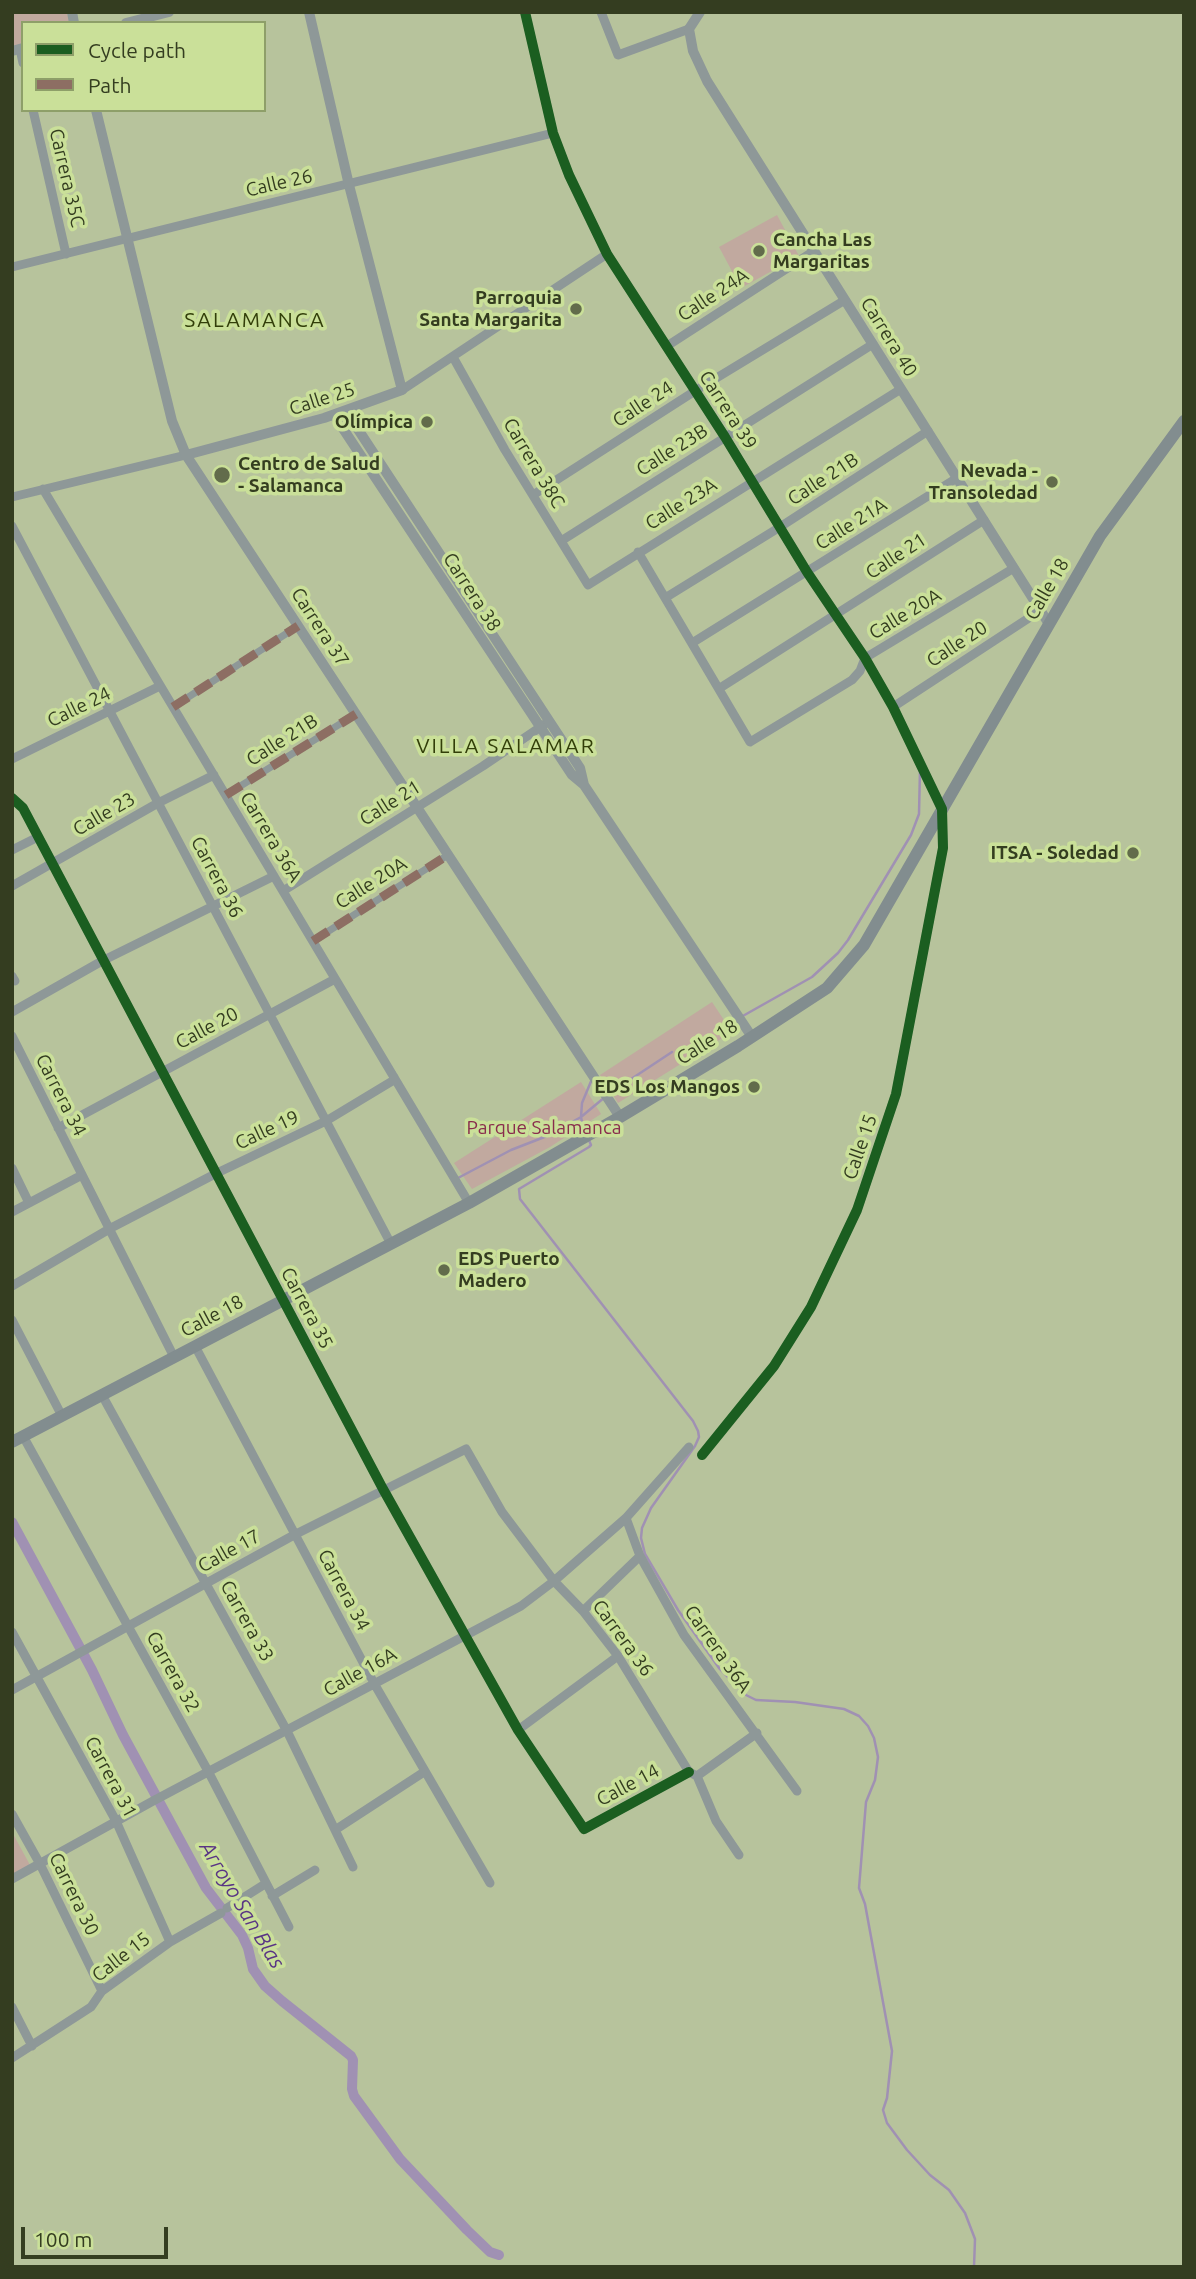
<!DOCTYPE html>
<meta charset="utf-8">
<style>
body{margin:0}
#map{position:relative;width:1196px;height:2279px;overflow:hidden;background:#b7c39c;font-family:Ubuntu,sans-serif}
canvas{display:block}
.frame{position:absolute;inset:0;border:14px solid #343d20;pointer-events:none}
.legend{position:absolute;left:21px;top:21px;width:245px;height:91px;box-sizing:border-box;background:#cae099;border:2px solid #8e9f69;margin:0;padding:9px 12px;list-style:none;font-size:21px;color:#343d20}
.legend li{display:flex;align-items:center;gap:14px;height:35px}
.legend b{width:35px;border:2px solid #8e9f69}
.scale{position:absolute;left:21px;top:2227px;width:147px;height:32px;box-sizing:border-box;border:4px solid #343d20;border-top:0;padding-left:9px;font-size:21px;line-height:24px;white-space:nowrap;color:#343d20;-webkit-text-stroke:5px #cae099;paint-order:stroke}
</style>
<div id="map">
<canvas width="1196" height="2279"></canvas>
<div class="frame"></div>
<ul class="legend">
<li><b style="height:9px;background:#1b5e20"></b>Cycle path</li>
<li><b style="height:9px;background:#8d6e63"></b>Path</li>
</ul>
<div class="scale">100 m</div>
</div>
<script>
const ctx = document.querySelector('canvas').getContext('2d');
ctx.lineJoin = 'round';
function fillPath(path, color) { ctx.fillStyle = color; ctx.fill(path, 'evenodd'); }
const shape = rows => new Path2D(rows.map(r => 'M' + r).join(''));
function stroke(path, color, width, dash) { ctx.strokeStyle = color; ctx.lineWidth = width; ctx.lineCap = dash ? 'butt' : 'round'; ctx.setLineDash(dash || []); ctx.stroke(path); }
function write(font, color, halo, rows, align = 'center') {
  ctx.font = font + ' Ubuntu,sans-serif'; ctx.lineWidth = 7; ctx.setLineDash([]); ctx.textBaseline = 'middle'; ctx.strokeStyle = halo; ctx.fillStyle = color; for (const [text, x, y, turn = 0] of rows) {
    ctx.save(); ctx.translate(x, y); ctx.rotate((+turn || 0) * Math.PI / 180); ctx.textAlign = isNaN(turn) ? turn : align; if (halo) ctx.strokeText(text, 0, 0); ctx.fillText(text, 0, 0); ctx.restore();
  }
}
fillPath(shape([
 [12,12,67,12,69,23,23,23,23,44,12,46],
 [777,215,799,256,741,288,719,247],
 [712,1002,732,1032,618,1103,600,1075],
 [581,1082,601,1114,550,1147,472,1189,454,1163],
 [12,1832,30,1865,12,1875]
]), '#c1a99f');
stroke(shape([
 [741,1017,812,977,838,953,848,940,911,835,919,814,920,770],
 [721,1028,735,1020],
 [610,1093,672,1052],
 [584,1132,581,1117,582,1103,592,1079],
 [588,1138,591,1145,589,1147,519,1189,520,1199,693,1421,698,1431,699,1437,695,1446,651,1508,642,1528,641,1538,645,1554,678,1610,719,1668,746,1695,756,1700,795,1702,844,1709,859,1716,868,1726,874,1738,878,1757,875,1780,866,1802,859,1888,865,1904,892,2051,887,2098,883,2110,887,2123,907,2150,930,2175,949,2190,965,2213,975,2239,974,2267],
 [458,1178,511,1150,547,1136,581,1117,605,1097]
]), '#a091b3', 2.5);
stroke(shape([
 [12,1522,92,1670,123,1735,206,1888,242,1935,248,1948,253,1969,265,1986,282,2001,351,2056,353,2060,352,2089,354,2096,400,2159,467,2230,490,2252,499,2255]
]), '#a091b3', 10);
stroke(shape([
 [173,707,298,626],
 [226,795,356,714],
 [313,941,448,855]
]), '#8e9898', 7);
stroke(shape([
 [525,12,553,133,569,175,607,254,725,437,807,572,865,658,893,707,942,809,943,848,896,1094,857,1210,811,1307,774,1366,702,1455],
 [601,12,618,55,689,29],
 [20,49,23,63],
 [33,110,66,254],
 [12,267,553,133],
 [667,346,814,251],
 [453,357,505,450,588,585,901,389],
 [402,390,607,254],
 [43,489,469,1203],
 [533,495,695,391,845,300],
 [12,497,186,455],
 [12,526,391,1244],
 [561,541,873,344],
 [638,552,750,742,852,680,860,671,865,658,1014,568],
 [665,598,780,527,928,431],
 [692,643,957,478],
 [720,688,984,520],
 [893,707,1041,610],
 [12,759,160,686],
 [12,798,23,808,383,1489,518,1730,584,1829,689,1772],
 [12,850,38,837],
 [12,886,158,803,214,775],
 [283,891,483,766,545,724],
 [12,976,15,981],
 [12,1012,102,961,274,876],
 [12,1036,174,1357],
 [58,1128,335,979],
 [12,1168,29,1203],
 [12,1212,82,1175],
 [12,1286,111,1228,217,1173,326,1121,394,1080,394,1077],
 [12,1320,62,1416],
 [195,1346,375,1685,490,1883],
 [102,1395,287,1731,353,1867],
 [23,1436,208,1771,289,1927],
 [626,1518,640,1556,684,1635,797,1791],
 [583,1611,640,1556],
 [12,1632,116,1821,170,1942],
 [12,1690,294,1535,466,1449,502,1512,554,1581,583,1611,618,1656,689,1772,697,1776,716,1821,739,1855],
 [518,1730,618,1656],
 [697,1776,757,1733],
 [12,1814,40,1864,102,1991],
 [335,1830,424,1772],
 [12,1879,153,1801,521,1606,554,1581,626,1518,689,1447],
 [272,1896,315,1870],
 [227,1908,265,1884],
 [12,2007,32,2046],
 [12,2058,91,2007,102,1991,170,1942,221,1913]
]), '#8e9898', 9);
stroke(shape([
 [72,12,74,23],
 [700,12,689,29,693,51,707,81,1049,624],
 [126,23,169,12],
 [12,51,23,48],
 [96,110,172,421,186,455,620,1117],
 [346,411,580,768,584,785],
 [334,415,572,775,584,785,752,1037],
 [186,455,324,418,402,390,349,185,309,12]
]), '#8e9898', 10);
stroke(shape([
 [12,1442,469,1203,620,1117,738,1046,827,988,864,945,1100,536,1184,421]
]), '#828d8f', 12);
stroke(shape([
 [173,707,298,626],
 [226,795,356,714],
 [313,941,448,855]
]), '#8d6e63', 9, [18, 9]);
stroke(shape([
 [525,12,553,133,569,175,607,254,725,437,807,572,865,658,893,707,942,809,943,848,896,1094,857,1210,811,1307,774,1366,702,1455],
 [12,798,23,808,383,1489,518,1730,584,1829,689,1772]
]), '#1b5e20', 10);
for (const [x, y, r, color] of [
 [759,251,7,"#626c4b"],
 [576,309,7,"#626c4b"],
 [427,422,7,"#626c4b"],
 [222,475,9,"#626c4b"],
 [1052,482,7,"#626c4b"],
 [1133,853,7,"#626c4b"],
 [754,1087,7,"#626c4b"],
 [444,1270,7,"#626c4b"]
]) { const dot = new Path2D(); dot.arc(x, y, r, 0, 2 * Math.PI); ctx.fillStyle = color; ctx.fill(dot); stroke(dot, '#cae099', 2.5); }
write('19px', '#343d20', '#cae099', [
 ["Carrera 35C",67,178,77],
 ["Calle 26",279,183,-13],
 ["Calle 24A",713,295,-33],
 ["Carrera 40",889,337,58],
 ["Calle 25",322,399,-18],
 ["Calle 24",643,404,-33],
 ["Carrera 39",728,410,57],
 ["Calle 23B",672,450,-32],
 ["Carrera 38C",534,463,59],
 ["Calle 21B",823,479,-33],
 ["Calle 23A",681,504,-32],
 ["Calle 21A",851,524,-32],
 ["Calle 21",896,556,-33],
 ["Calle 18",1047,589,-60],
 ["Carrera 38",472,592,57],
 ["Calle 20A",905,614,-31],
 ["Carrera 37",320,627,57],
 ["Calle 20",957,644,-33],
 ["Calle 24",79,707,-26],
 ["Calle 21B",282,740,-32],
 ["Calle 21",390,803,-32],
 ["Calle 23",104,814,-30],
 ["Carrera 36A",271,837,59],
 ["Carrera 36",217,877,62],
 ["Calle 20A",371,883,-32],
 ["Calle 20",207,1028,-28],
 ["Calle 18",707,1042,-32],
 ["Carrera 34",61,1095,63],
 ["Calle 19",267,1130,-25],
 ["Calle 15",860,1147,-71],
 ["Carrera 35",307,1308,62],
 ["Calle 18",212,1316,-28],
 ["Calle 17",229,1551,-29],
 ["Carrera 34",344,1590,62],
 ["Carrera 33",247,1621,61],
 ["Carrera 36",623,1638,54],
 ["Carrera 36A",718,1649,55],
 ["Carrera 32",173,1672,61],
 ["Calle 16A",360,1672,-29],
 ["Carrera 31",111,1777,62],
 ["Calle 14",628,1785,-28],
 ["Carrera 30",74,1894,64],
 ["Calle 15",121,1957,-38]
]);
write('bold 19px', '#343d20', '#cae099', [
 ["Cancha Las",773,240,"left"],
 ["Margaritas",773,262,"left"],
 ["Parroquia",562,298],
 ["Santa Margarita",562,320],
 ["Olímpica",413,422],
 ["Centro de Salud",238,464,"left"],
 ["- Salamanca",238,486,"left"],
 ["Nevada -",1038,471],
 ["Transoledad",1038,493],
 ["ITSA - Soledad",1119,853],
 ["EDS Los Mangos",740,1087],
 ["EDS Puerto",458,1259,"left"],
 ["Madero",458,1281,"left"]
], 'right');
write('19px', '#892d4d', '#cae099', [
 ["Parque Salamanca",544,1128]
]);
ctx.letterSpacing = '2px';
write('21px', '#323e09', '#cae099', [
 ["SALAMANCA",255,320],
 ["VILLA SALAMAR",506,746]
]);
ctx.letterSpacing = '0px';
write('italic 21px', '#593584', '#cae099', [
 ["Arroyo San Blas",242,1905,59]
]);
</script>
